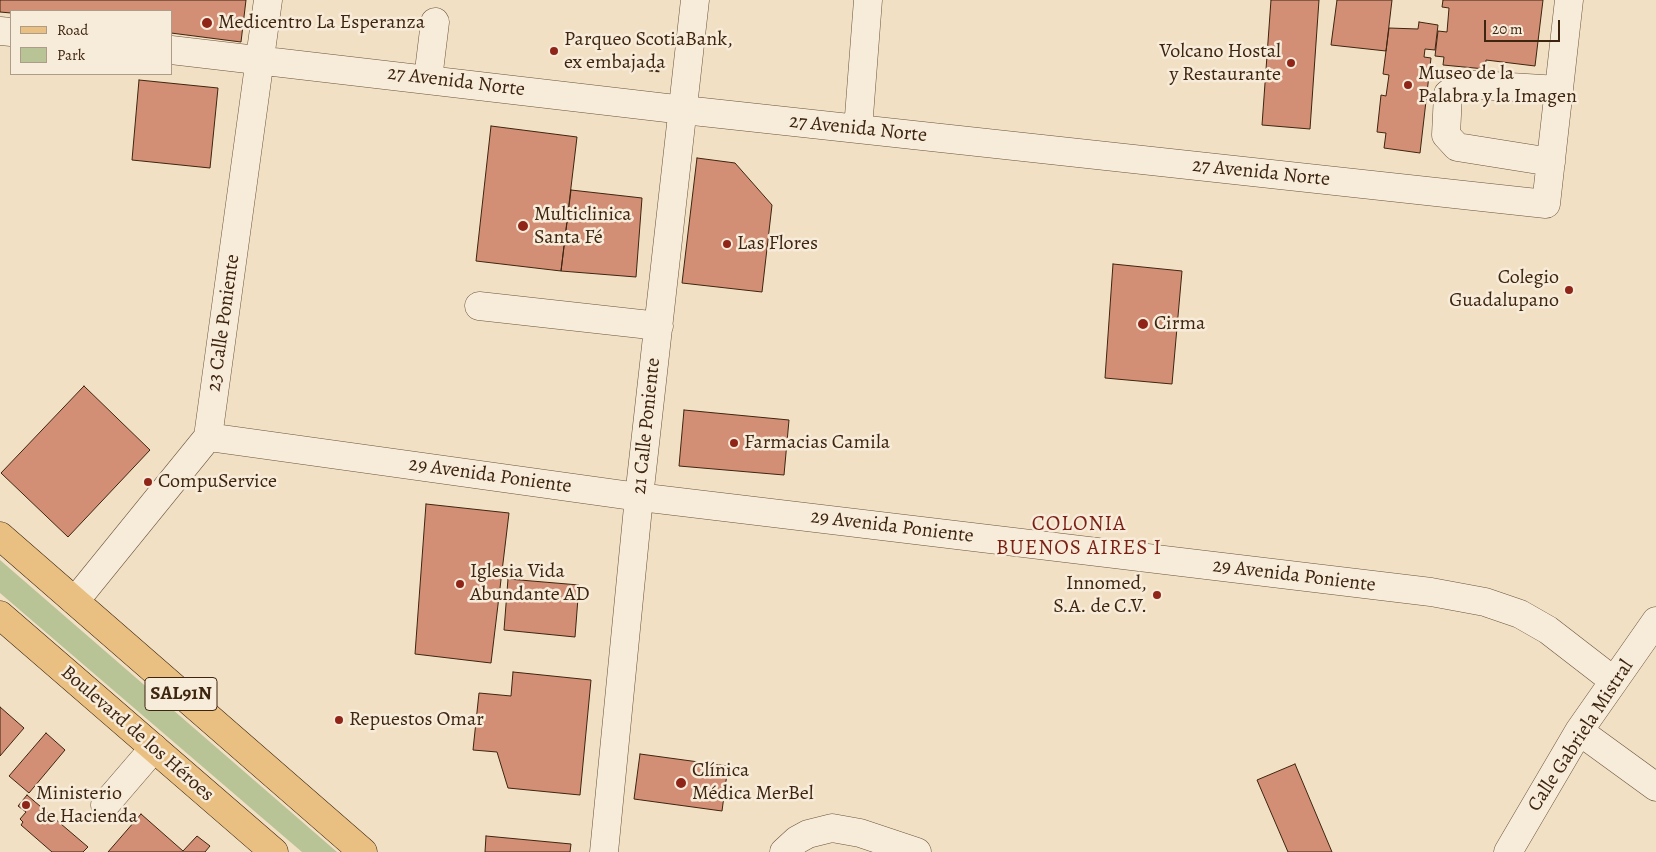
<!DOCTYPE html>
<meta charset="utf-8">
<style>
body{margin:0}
#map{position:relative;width:1656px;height:852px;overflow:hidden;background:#f2e0c4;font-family:Alegreya,serif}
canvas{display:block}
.legend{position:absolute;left:10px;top:10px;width:162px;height:65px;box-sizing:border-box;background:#f7ebd9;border:1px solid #ad9c88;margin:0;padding:6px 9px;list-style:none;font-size:15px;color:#3d250f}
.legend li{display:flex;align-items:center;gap:10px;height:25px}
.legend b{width:25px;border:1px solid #ad9c88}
.scale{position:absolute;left:1484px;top:20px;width:76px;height:22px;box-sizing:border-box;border:2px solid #3d250f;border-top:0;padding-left:6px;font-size:15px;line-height:18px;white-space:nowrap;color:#3d250f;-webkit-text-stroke:4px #f7ebd9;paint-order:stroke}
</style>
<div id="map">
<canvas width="1656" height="852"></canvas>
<ul class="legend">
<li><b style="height:6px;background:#e9c082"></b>Road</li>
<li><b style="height:14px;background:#b8c396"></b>Park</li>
</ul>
<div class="scale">20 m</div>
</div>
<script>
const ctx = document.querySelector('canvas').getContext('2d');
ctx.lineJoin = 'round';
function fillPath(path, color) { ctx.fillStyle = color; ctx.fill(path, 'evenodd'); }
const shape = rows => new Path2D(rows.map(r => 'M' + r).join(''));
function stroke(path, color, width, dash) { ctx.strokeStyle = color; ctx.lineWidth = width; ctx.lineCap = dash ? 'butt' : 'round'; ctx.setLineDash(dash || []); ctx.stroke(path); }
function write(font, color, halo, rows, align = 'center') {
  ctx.font = font + ' Alegreya,serif'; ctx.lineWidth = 5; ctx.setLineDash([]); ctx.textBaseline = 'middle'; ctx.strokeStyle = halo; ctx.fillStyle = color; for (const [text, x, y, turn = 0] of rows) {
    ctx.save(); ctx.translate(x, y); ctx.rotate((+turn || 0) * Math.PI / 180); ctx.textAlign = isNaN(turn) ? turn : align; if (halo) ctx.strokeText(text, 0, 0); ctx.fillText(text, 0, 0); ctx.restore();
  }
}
fillPath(shape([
 [0,560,337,852,302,852,0,593]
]), '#b8c396');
const building = shape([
 [0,0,246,0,241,42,171,33,171,11,11,13,0,12,0,0],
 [1271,0,1319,0,1310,129,1262,125,1271,0],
 [1337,0,1392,0,1386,51,1331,45,1337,0],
 [1443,0,1543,0,1535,66,1486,60,1485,69,1443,65,1444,57,1435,56,1438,31,1447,32,1449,8,1442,7,1443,0],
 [1419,22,1438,25,1435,50,1425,49,1424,57,1431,58,1420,153,1384,148,1386,133,1377,132,1381,95,1386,96,1389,75,1383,74,1389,28,1418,29,1419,22],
 [139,80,218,88,210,168,132,160,139,80],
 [491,126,577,137,561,271,476,261,491,126],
 [697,158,735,163,772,205,762,292,682,283,697,158],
 [571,190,642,198,636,277,561,271,571,190],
 [1113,264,1182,271,1172,384,1105,378,1113,264],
 [84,386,150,450,68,537,1,473,84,386],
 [684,410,789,420,784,475,679,466,684,410],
 [426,504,509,513,491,663,415,654,426,504],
 [508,579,579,585,575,637,504,630,508,579],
 [513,672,591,680,580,795,508,788,497,752,473,750,479,693,511,696,513,672],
 [0,707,24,728,0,756,0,707],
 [46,733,65,750,29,793,9,776,46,733],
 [640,754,728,766,722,811,634,799,640,754],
 [1295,764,1332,852,1288,852,1257,780,1295,764],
 [27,795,88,847,83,852,52,852,21,825,23,822,20,819,26,812,18,806,27,795],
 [141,814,183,851,197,836,210,846,205,852,108,852,141,814],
 [486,836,571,844,570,852,485,852,486,836]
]);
fillPath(building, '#d38e76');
stroke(building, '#3d250f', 1);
const minor = shape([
 [0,31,11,32],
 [171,50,684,110,1546,204,1569,0],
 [428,79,435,22],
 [858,129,868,0],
 [1551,162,1457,147,1446,135,1448,94,1461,84,1559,90],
 [479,306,659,326],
 [208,437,639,497,1431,592,1485,602,1520,614,1548,630,1614,681],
 [75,601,208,437,268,0],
 [1579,731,1656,787],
 [105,805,154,748],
 [604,852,639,497,695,0],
 [784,852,797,840,808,834,832,828,860,833,917,852],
 [1508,852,1579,731,1656,621]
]);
const major = shape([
 [0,536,363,852],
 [0,615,274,852]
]);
stroke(minor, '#6a543c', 29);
stroke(major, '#3d250f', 29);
stroke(shape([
 [649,70,661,71]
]), '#3d250f', 3, [4, 2.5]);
stroke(minor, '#f7ebd9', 28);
stroke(major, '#e9c082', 28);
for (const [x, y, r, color] of [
 [207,23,6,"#8f2418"],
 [554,51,5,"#8f2418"],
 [1291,63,5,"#8f2418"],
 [1408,85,5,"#8f2418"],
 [523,226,6,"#8f2418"],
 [727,244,5,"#8f2418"],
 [1569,290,5,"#8f2418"],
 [1143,324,6,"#8f2418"],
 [734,443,5,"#8f2418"],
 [148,482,5,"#8f2418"],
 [460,584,5,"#8f2418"],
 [1157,595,5,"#8f2418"],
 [339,720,5,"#8f2418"],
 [681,783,6,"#8f2418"],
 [26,805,5,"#8f2418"]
]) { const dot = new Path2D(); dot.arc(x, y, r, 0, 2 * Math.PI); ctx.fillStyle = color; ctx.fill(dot); stroke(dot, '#f7ebd9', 2); }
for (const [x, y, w] of [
 [181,694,72]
]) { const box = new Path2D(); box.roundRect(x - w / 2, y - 16.5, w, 33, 4); ctx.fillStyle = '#f7ebd9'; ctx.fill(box); stroke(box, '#3d250f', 1); }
write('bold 19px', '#3d250f', null, [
 ["SAL91N",181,694]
]);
write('20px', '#3d250f', '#f7ebd9', [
 ["Medicentro La Esperanza",218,23],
 ["Parqueo ScotiaBank,",564,40],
 ["ex embajada",564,63],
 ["Volcano Hostal",1281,52,"right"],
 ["y Restaurante",1281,75,"right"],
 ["Museo de la",1418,74],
 ["Palabra y la Imagen",1418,97],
 ["Multiclinica",534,215],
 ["Santa Fé",534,238],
 ["Las Flores",737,244],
 ["Colegio",1559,278,"right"],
 ["Guadalupano",1559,301,"right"],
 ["Cirma",1154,324],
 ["Farmacias Camila",744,443],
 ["CompuService",158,482],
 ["Iglesia Vida",470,572],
 ["Abundante AD",470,595],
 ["Innomed,",1147,584,"right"],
 ["S.A. de C.V.",1147,607,"right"],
 ["Repuestos Omar",349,720],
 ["Clínica",692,771],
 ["Médica MerBel",692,794],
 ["Ministerio",36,794],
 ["de Hacienda",36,817]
], 'left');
write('20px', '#3d250f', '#f7ebd9', [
 ["27 Avenida Norte",456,82,7],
 ["27 Avenida Norte",858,129,6],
 ["27 Avenida Norte",1261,173,6],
 ["23 Calle Poniente",224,323,-82],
 ["21 Calle Poniente",647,426,-84],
 ["29 Avenida Poniente",490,476,8],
 ["29 Avenida Poniente",892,527,7],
 ["29 Avenida Poniente",1294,576,7],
 ["Boulevard de los Héroes",137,734,41],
 ["Calle Gabriela Mistral",1581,736,-57]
]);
ctx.letterSpacing = '1px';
write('21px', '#7a1f14', '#f7ebd9', [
 ["COLONIA",1079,525],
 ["BUENOS AIRES I",1079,549]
]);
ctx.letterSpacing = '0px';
</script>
